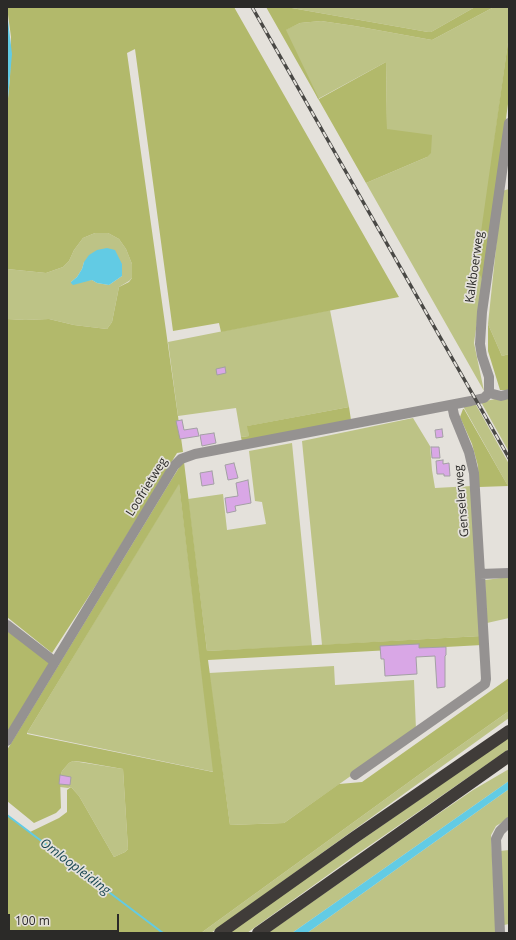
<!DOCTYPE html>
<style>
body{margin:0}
#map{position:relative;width:516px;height:940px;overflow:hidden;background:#e4e1db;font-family:"Open Sans",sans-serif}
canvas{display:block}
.frame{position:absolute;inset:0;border:8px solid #2b2a28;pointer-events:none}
.scale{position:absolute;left:8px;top:914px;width:111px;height:18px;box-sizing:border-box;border:2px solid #2b2a28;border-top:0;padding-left:5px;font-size:12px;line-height:14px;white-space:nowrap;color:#2b2a28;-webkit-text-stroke:3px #e4e1db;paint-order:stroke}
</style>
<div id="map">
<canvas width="516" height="940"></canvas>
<div class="frame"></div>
<div class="scale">100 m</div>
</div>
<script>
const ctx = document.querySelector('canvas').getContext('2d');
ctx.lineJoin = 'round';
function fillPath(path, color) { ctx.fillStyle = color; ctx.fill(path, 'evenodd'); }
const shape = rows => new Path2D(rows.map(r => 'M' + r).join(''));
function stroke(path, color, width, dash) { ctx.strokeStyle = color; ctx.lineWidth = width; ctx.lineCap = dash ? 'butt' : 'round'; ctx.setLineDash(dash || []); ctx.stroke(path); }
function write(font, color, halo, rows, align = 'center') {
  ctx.font = font + ' "Open Sans",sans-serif'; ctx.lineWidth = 3.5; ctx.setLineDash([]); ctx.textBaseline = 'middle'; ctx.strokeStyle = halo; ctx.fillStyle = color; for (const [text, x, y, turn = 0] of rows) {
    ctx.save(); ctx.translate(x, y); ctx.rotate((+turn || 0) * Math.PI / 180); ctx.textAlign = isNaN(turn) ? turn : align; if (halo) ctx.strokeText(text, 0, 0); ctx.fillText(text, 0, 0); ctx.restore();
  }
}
fillPath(shape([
 [286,7,475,7,431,32,428,32],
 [494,7,509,7,509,35,494,144,483,281,474,343,484,391,366,183,427,157,387,129,386,62,318,99,285,30,300,23,321,21,355,26,432,40],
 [509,189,509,354,502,356,488,324,502,191],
 [95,233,108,233,119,239,126,249,132,264,132,278,129,281,119,287,112,322,107,329,74,325,49,319,25,320,7,319,7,269,46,273,63,267,69,261,74,250,83,238],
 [84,262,122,276,109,285,97,283,92,280,71,282,77,277,82,269],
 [330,310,349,407,248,426,249,436,241,437,236,408,178,416,168,342],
 [509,398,509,452,481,402,495,399],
 [475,403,509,464,509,488,463,406],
 [413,418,430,446,432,470,435,488,472,486,481,636,322,645,302,441],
 [292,443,312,646,207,651,188,499,223,494,227,530,266,524,262,502,255,501,249,451],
 [179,483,214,772,27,733,95,621],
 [509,577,509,618,487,623,485,580],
 [334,666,335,685,414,680,416,730,284,823,230,825,209,673],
 [509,711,509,718,211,933,201,933,420,774],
 [509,737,509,749,353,857,247,933,228,933],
 [73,761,123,769,128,849,125,852,114,857,79,796,71,787,68,788,60,787,60,778,62,771,69,763],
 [509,769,509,781,292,933,268,933,409,834,473,790],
 [509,789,509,818,496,826,491,835,496,933,307,933],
 [509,850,509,924,504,925,500,851]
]), '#bdc386');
fillPath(shape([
 [7,7,234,7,399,297,221,332,219,323,173,331,135,49,127,53,183,452,177,453,100,579,52,653,7,617,7,319,25,320,49,319,74,325,107,329,112,322,119,287,129,282,132,278,132,264,126,249,119,239,108,233,95,233,83,238,74,250,69,261,63,267,46,273,7,269,7,109,10,77,11,37],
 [266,7,286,7,428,32,431,32,475,7,494,7,432,40,355,26,321,21,300,23,286,30,319,99,386,62,387,129,432,135,431,153,427,157,366,183],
 [509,35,509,97,483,281,476,267],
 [488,324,502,356,509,354,509,390,500,390,488,351],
 [349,407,351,420,242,442,241,437,249,436,247,426],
 [463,409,464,409,508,486,479,487,478,466,472,444,460,417],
 [184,462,207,651,481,636,482,645,208,660,230,825,284,823,339,784,362,782,509,678,509,711,420,774,201,933,7,933,7,815,30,832,59,818,67,812,67,790,71,787,79,796,114,857,125,852,128,849,123,769,83,762,73,761,69,763,62,771,60,778,61,808,56,813,34,823,7,801,7,750,170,482,182,463],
 [179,484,213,772,27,734,27,733],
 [7,628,51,663,7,734]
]), '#b2b96b');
fillPath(shape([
 [7,12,12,54,7,109],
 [107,248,115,250,122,264,122,276,109,285,97,283,92,280,73,285,71,283,71,282,77,277,82,269,84,262,89,255,97,250],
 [509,781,509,789,307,933,292,933]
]), '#62cbe4');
stroke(shape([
 [7,815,163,933]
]), '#62cbe4', 2);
const building = shape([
 [225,367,226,373,217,375,216,369,225,367],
 [182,420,184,430,197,428,199,436,180,439,176,421,182,420],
 [442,429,443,437,436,438,435,430,442,429],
 [214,433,216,443,202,446,200,435,214,433],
 [431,447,439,447,440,458,432,458,431,447],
 [443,460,443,464,449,463,450,476,444,476,444,474,437,474,436,461,443,460],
 [234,463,238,478,228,480,225,465,234,463],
 [212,471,214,484,202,486,200,473,212,471],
 [248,480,251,503,235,506,236,511,227,513,225,498,238,496,236,483,248,480],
 [419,644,419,648,446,647,446,655,445,656,445,687,437,688,435,656,416,657,417,674,385,676,384,659,381,659,380,646,419,644],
 [60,775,71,777,70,785,59,784,60,775]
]);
fillPath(building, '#d9a7e6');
stroke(building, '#a39fa4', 1);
stroke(shape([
 [489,393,501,396,509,394],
 [452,405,454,415,469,452,474,473,480,574,509,573],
 [7,625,55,662],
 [7,741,174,466,181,459,195,454,471,401,484,398,489,393,489,377,482,356,480,344,482,312,509,123],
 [355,775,485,684,486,679,480,574],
 [500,933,496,839,500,831,509,822]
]), '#959291', 10);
stroke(shape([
 [220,933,355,837,509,731],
 [258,933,509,756]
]), '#403c39', 12);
const rail = shape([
 [252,7,509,458]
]);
stroke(rail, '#494845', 3.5);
stroke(rail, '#e4e1db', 2, [6]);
write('12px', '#2b2a28', '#e4e1db', [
 ["Kalkboerweg",475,267,-82],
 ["Loofrietweg",147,487,-58],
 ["Genselerweg",462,501,-95]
]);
write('italic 13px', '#1a4853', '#e4e1db', [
 ["Omloopleiding",75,867,37]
]);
</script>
